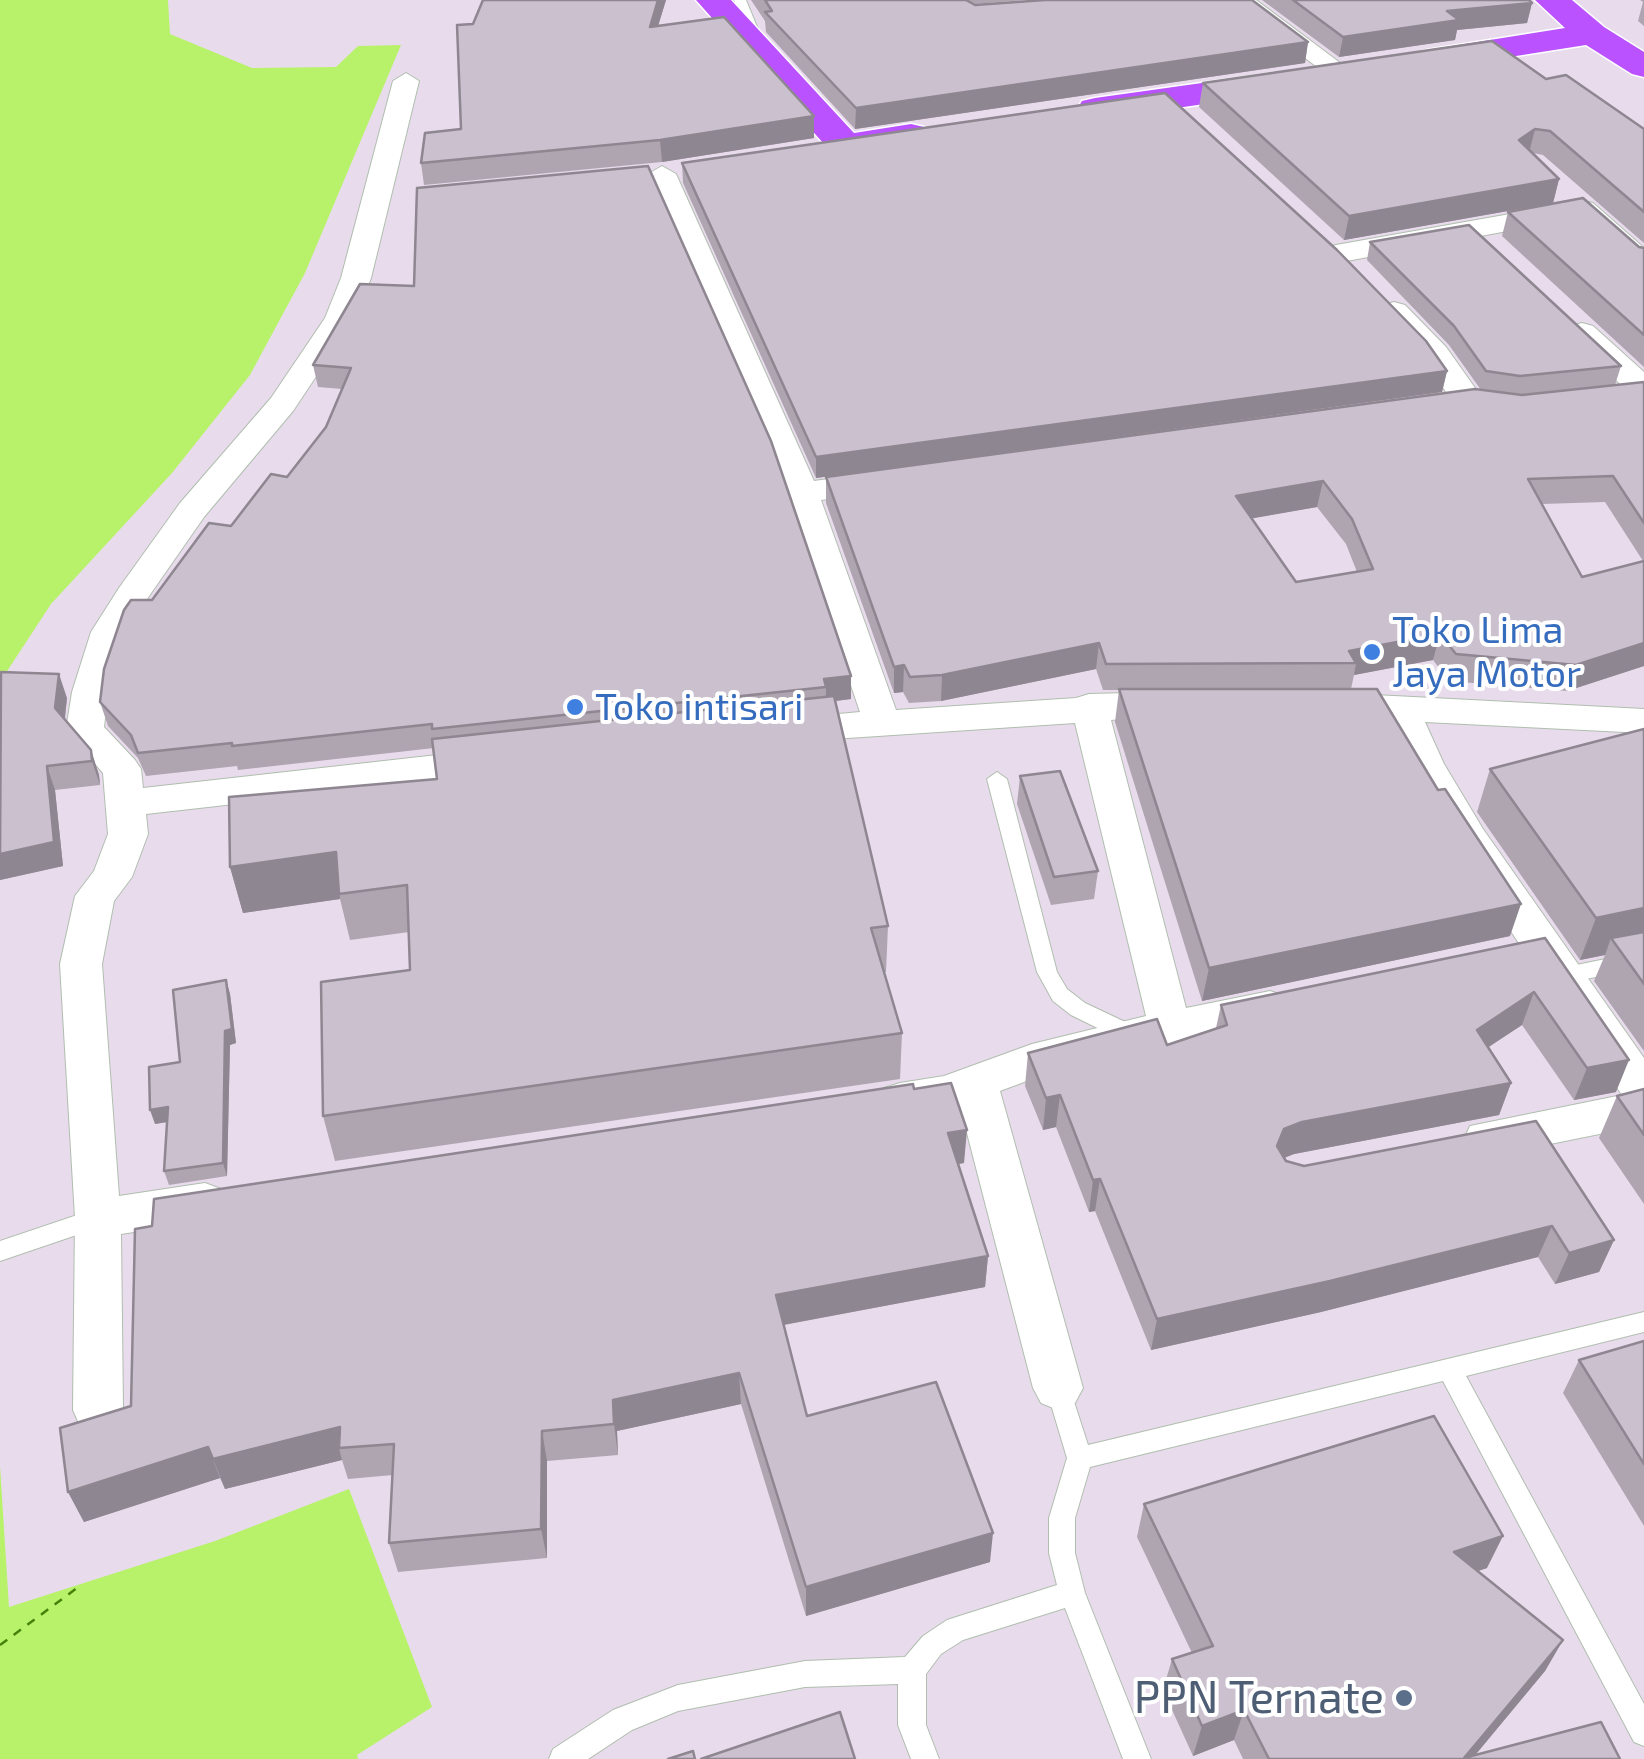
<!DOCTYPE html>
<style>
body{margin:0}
canvas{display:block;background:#e8dbec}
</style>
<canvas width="1644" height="1759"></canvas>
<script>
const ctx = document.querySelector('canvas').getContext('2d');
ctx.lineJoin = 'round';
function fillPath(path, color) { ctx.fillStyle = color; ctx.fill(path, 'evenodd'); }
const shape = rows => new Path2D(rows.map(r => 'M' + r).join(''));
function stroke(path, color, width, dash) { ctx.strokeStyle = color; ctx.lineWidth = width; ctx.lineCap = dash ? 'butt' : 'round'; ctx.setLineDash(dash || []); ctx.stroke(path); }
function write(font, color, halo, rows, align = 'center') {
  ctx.font = font + ' "Exo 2",sans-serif'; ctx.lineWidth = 8; ctx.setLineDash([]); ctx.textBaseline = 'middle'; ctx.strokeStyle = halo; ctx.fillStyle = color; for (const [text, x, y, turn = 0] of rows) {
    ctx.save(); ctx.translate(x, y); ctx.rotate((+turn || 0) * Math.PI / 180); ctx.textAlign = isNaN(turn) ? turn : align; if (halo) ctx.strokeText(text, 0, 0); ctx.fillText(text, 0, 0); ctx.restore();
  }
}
fillPath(shape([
 [0,0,168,0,170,34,252,68,336,67,358,46,401,45,305,273,250,375,172,473,51,604,0,682],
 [0,1466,9,1607,215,1541,349,1489,432,1707,357,1755,358,1759,0,1759]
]), '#b8f26a');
stroke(shape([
 [0,1645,81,1585]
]), '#46820b', 2.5, [9, 8]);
const lane = shape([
 [734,0,746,0,764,44,762,47,752,44,734,0],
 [997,772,1007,779,1057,972,1067,989,1085,1003,1140,1029,1143,1035,1140,1041,1124,1041,1071,1015,1053,1001,1037,972,987,779,997,772],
 [1644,951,1644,967,1562,984,1555,982,1552,976,1555,970,1562,968,1644,951],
 [98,1208,106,1211,110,1218,106,1225,0,1261,0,1241,98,1208],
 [1644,1312,1644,1332,1466,1376,1644,1704,1644,1746,1634,1742,1443,1381,1090,1467,1075,1518,1075,1553,1085,1593,1151,1759,1123,1759,1065,1608,963,1640,941,1654,926,1674,926,1725,939,1759,911,1759,898,1725,898,1684,805,1687,678,1711,632,1730,588,1759,549,1759,553,1749,613,1710,678,1685,805,1661,905,1657,923,1636,947,1620,1057,1585,1049,1553,1049,1518,1067,1458,1046,1388,1049,1380,1058,1377,1067,1380,1088,1445,1644,1312]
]);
const street = shape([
 [1228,0,1256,0,1355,74,1351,79,1333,79,1228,0],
 [406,73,419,81,371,278,355,318,293,411,204,517,147,599,127,632,108,692,104,727,135,760,141,769,143,788,491,749,504,753,510,762,504,771,491,775,146,814,148,834,132,877,114,901,102,964,119,1196,205,1183,221,1189,228,1202,221,1215,205,1221,121,1234,123,1410,116,1426,98,1432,80,1426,73,1410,75,1218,60,964,75,896,94,871,108,834,103,773,66,730,72,692,91,632,119,588,180,503,271,398,325,318,341,278,393,81,406,73],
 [662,166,676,174,814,481,879,472,891,475,895,482,891,489,879,492,821,500,896,710,1076,698,1089,694,1173,692,1186,695,1191,704,1186,713,1111,720,1186,1008,1270,991,1285,996,1291,1007,1285,1018,1270,1023,1133,1051,1040,1076,1000,1091,1083,1388,1075,1403,1058,1410,1041,1403,1033,1388,960,1106,900,1117,884,1112,878,1100,884,1088,900,1083,944,1076,1032,1044,1146,1016,1075,723,787,742,774,738,768,729,774,720,860,712,775,462,648,174,662,166],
 [1583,201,1593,203,1644,248,1644,272,1634,269,1577,218,1336,263,1326,260,1322,254,1326,248,1336,245,1583,201],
 [1394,302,1405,305,1446,347,1485,402,1480,409,1426,416,1415,414,1410,407,1415,400,1448,395,1424,359,1379,311,1383,305,1394,302],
 [1582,323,1593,326,1644,372,1644,398,1633,396,1571,338,1567,332,1571,326,1582,323],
 [1336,693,1644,709,1644,733,1425,722,1444,764,1483,829,1644,1058,1644,1125,1486,1157,1470,1152,1464,1139,1470,1126,1622,1095,1455,849,1406,764,1387,720,1323,714,1318,705,1323,696,1336,693]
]);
const highway = shape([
 [696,0,731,0,854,133,911,124,924,127,929,135,924,143,911,146,845,156,832,153,696,0],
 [1535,0,1572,0,1604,27,1644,52,1644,77,1632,74,1586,45,1427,70,1415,67,1410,60,1415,53,1427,50,1565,28,1535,0],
 [1273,73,1286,76,1291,84,1286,92,1095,120,1082,117,1077,109,1082,101,1095,98,1273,73]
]);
stroke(lane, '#b0beaf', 2);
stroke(street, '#b0beaf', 2);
stroke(highway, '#fff', 3);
fillPath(lane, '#fff');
fillPath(street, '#fff');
fillPath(highway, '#ba53ff');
fillPath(shape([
 [483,0,666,0,658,26,814,138,662,162,424,185,421,163,461,129,473,24],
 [751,0,1026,0,974,4,1308,42,1305,63,855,129,766,32,765,21],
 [1262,0,1529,0,1532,3,1527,23,1457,30,1455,40,1339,57],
 [1640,0,1644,0,1644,26,1638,21,1643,2],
 [1546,79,1644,129,1644,243,1543,155,1533,153,1559,179,1553,203,1344,240,1199,107,1203,83],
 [682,163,1447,371,1442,392,816,478,683,183],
 [1508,212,1644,248,1644,367,1502,236],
 [1370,242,1621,366,1615,385,1518,395,1644,382,1644,666,1567,691,1449,681,1433,660,1354,675,1351,689,1510,936,1202,1001,1115,722,1119,690,1103,690,1096,669,941,701,909,703,903,692,894,693,826,503,826,477,1481,390,1449,345,1367,260],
 [1605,502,1643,561,1582,577,1542,504],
 [1317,507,1346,544,1357,572,1296,582,1252,518],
 [360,284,851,676,851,699,836,701,888,926,886,972,884,972,902,1033,900,1079,335,1161,323,1116,410,970,409,932,350,940,340,899,243,913,230,867,437,779,434,748,238,770,237,766,146,776,138,758,108,726,100,702,152,600,287,477,326,427,342,389,318,387,313,365],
 [67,698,65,720,91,750,99,775,100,785,55,790,63,866,0,880],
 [1644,729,1644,1051,1594,981,1605,955,1580,960,1477,812,1490,769],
 [1020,776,1098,871,1094,899,1051,905,1017,804],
 [1545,938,1616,1092,1574,1100,1522,1025,1488,1047,1511,1083,1499,1115,1294,1154,1284,1158,1286,1161,1614,1240,1599,1272,1555,1284,1538,1257,1321,1312,1151,1350,1095,1211,1089,1212,1056,1127,1043,1130,1025,1086,1028,1053,1167,1045,1216,1028,1221,1005],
 [226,980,230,994,236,1043,230,1045,227,1176,169,1185,164,1171,167,1122,155,1124,180,1062],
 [914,1089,964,1163,958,1164,988,1256,985,1287,784,1325,807,1416,990,1562,806,1616,741,1404,617,1431,618,1455,547,1461,547,1558,398,1572,389,1543,393,1475,348,1479,342,1460,225,1489,220,1478,84,1522,68,1492,131,1406],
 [1644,1089,1644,1204,1599,1138,1617,1096],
 [1644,1341,1644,1526,1563,1393,1579,1360],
 [1144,1504,1487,1568,1478,1571,1563,1640,1545,1671,1475,1755,1620,1759,1243,1759,1234,1740,1193,1756,1163,1690,1172,1659,1192,1653,1137,1537]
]), '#afa5b1');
fillPath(shape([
 [658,0,666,0,651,49,650,27],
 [1532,3,1527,23,1457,30,1455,40,1339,57,1343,37,1447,11],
 [1308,42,1305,63,855,129,856,108],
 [814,116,814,138,662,162,660,140],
 [1535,129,1529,153,1519,140],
 [1559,179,1553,203,1344,240,1349,216],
 [1447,371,1442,392,816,478,816,457],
 [1323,481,1317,507,1232,522,1236,496],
 [1440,634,1433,660,1354,675,1356,663,1349,651],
 [1099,643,1096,669,941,701,942,675],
 [1644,643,1644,666,1567,691,1576,665],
 [904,665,903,692,894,693,894,667],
 [59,674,67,698,63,732,55,708],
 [851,676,851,699,826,702,826,687,824,679],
 [91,750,99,775,100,785,92,761],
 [47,766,55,790,63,866,0,880,0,854],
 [336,852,340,899,243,913,230,867],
 [1521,904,1510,936,1202,1001,1209,968],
 [1644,908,1644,945,1611,938,1605,955,1580,960,1596,918],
 [226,980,230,994,236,1043,230,1045,227,1176,223,1163],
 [1534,992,1522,1025,1466,1062,1477,1030],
 [1629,1060,1616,1092,1574,1100,1587,1068],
 [1511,1083,1499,1115,1294,1154,1276,1161,1277,1146,1284,1129,1302,1122],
 [1060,1095,1056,1127,1043,1130,1046,1098],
 [168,1107,173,1121,155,1124,150,1110],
 [967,1130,964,1163,946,1166,948,1133],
 [1100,1179,1095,1211,1089,1212,1093,1180],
 [1552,1226,1538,1257,1321,1312,1151,1350,1157,1319],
 [1614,1240,1599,1272,1555,1284,1569,1253],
 [988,1256,985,1287,777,1326,776,1295],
 [739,1373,741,1404,617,1431,618,1455,614,1424,613,1400],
 [340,1427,339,1448,342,1460,225,1489,213,1459],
 [542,1431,547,1461,547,1558,541,1529],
 [208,1447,220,1478,84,1522,68,1492],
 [993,1533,990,1562,806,1616,806,1587],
 [1503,1536,1487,1568,1439,1584,1454,1552],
 [1563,1640,1545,1671,1472,1759,1463,1759],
 [1244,1710,1234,1740,1193,1756,1202,1726]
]), '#8e8690');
const building = shape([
 [483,0,658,0,650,27,724,17,814,116,660,140,421,163,425,133,461,129,457,25,473,24,483,0],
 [765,0,966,0,975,5,1045,0,1252,0,1308,42,856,108,765,12,772,11,765,0],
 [1293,0,1529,0,1532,3,1447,11,1459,20,1343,37,1293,0],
 [1492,41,1546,79,1566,75,1644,129,1644,212,1550,131,1535,129,1519,140,1559,179,1349,216,1203,83,1492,41],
 [1165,93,1337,250,1426,341,1447,371,816,457,682,163,1165,93],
 [648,166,771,441,851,676,824,679,826,687,432,729,432,724,232,746,232,743,138,753,131,735,100,702,104,669,124,610,131,600,152,600,209,523,231,526,271,474,287,477,326,427,351,368,313,365,360,284,414,286,417,188,648,166],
 [1583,198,1639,247,1644,248,1644,335,1508,212,1583,198],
 [1469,225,1621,366,1520,376,1486,371,1454,326,1370,242,1469,225],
 [1644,382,1644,523,1613,476,1528,479,1582,577,1644,561,1644,643,1576,665,1456,654,1440,634,1349,651,1356,663,1106,664,1099,643,942,675,910,677,904,665,894,667,826,477,1475,389,1522,395,1644,382],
 [1323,481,1352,519,1373,569,1296,582,1236,496,1323,481],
 [1,672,59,674,55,708,91,750,92,761,47,766,54,842,0,854,1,672],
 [1119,689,1377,689,1438,790,1445,789,1521,904,1209,968,1119,689],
 [834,696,888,926,871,928,902,1033,323,1116,321,982,410,970,407,885,339,894,336,852,230,867,229,797,437,779,432,739,834,696],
 [1644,729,1644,908,1596,918,1490,769,1644,729],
 [1060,771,1098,871,1054,877,1020,776,1060,771],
 [1644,932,1644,984,1611,938,1644,932],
 [1545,938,1629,1060,1587,1068,1534,992,1477,1030,1511,1083,1302,1122,1284,1129,1277,1146,1286,1161,1304,1166,1536,1121,1614,1240,1569,1253,1552,1226,1330,1281,1157,1319,1100,1179,1093,1180,1060,1095,1046,1098,1028,1053,1157,1019,1167,1045,1227,1025,1221,1005,1545,938],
 [226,980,232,1029,225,1031,223,1163,164,1171,168,1107,150,1110,149,1067,180,1062,173,990,226,980],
 [951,1083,967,1130,948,1133,988,1256,776,1295,807,1416,936,1382,993,1533,806,1587,739,1373,613,1400,614,1424,542,1431,541,1529,389,1543,394,1444,339,1448,340,1427,213,1459,208,1447,68,1492,60,1428,131,1406,135,1229,152,1226,154,1199,913,1084,914,1089,951,1083],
 [1644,1089,1644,1135,1617,1096,1644,1089],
 [1644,1341,1644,1464,1579,1360,1644,1341],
 [1434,1416,1503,1536,1454,1552,1563,1640,1464,1758,1601,1722,1620,1759,1269,1759,1244,1710,1202,1726,1172,1659,1213,1646,1144,1504,1434,1416],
 [840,1712,855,1759,701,1759,840,1712],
 [693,1751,695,1759,668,1759,693,1751]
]);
fillPath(building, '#cbc0ce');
stroke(building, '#8e8690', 2.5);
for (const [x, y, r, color] of [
 [1372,652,10,"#3f7fe0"],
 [575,707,10,"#3f7fe0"],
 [1404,1698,10,"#5c6f8a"]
]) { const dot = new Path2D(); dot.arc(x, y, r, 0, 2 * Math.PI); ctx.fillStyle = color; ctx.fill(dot); stroke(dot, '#fff', 4); }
write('38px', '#366cbe', '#fff', [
 ["Toko Lima",1392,630],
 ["Jaya Motor",1392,674],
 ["Toko intisari",595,707]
], 'left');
write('45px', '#4e5e75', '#fff', [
 ["PPN Ternate",1384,1698]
], 'right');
</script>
